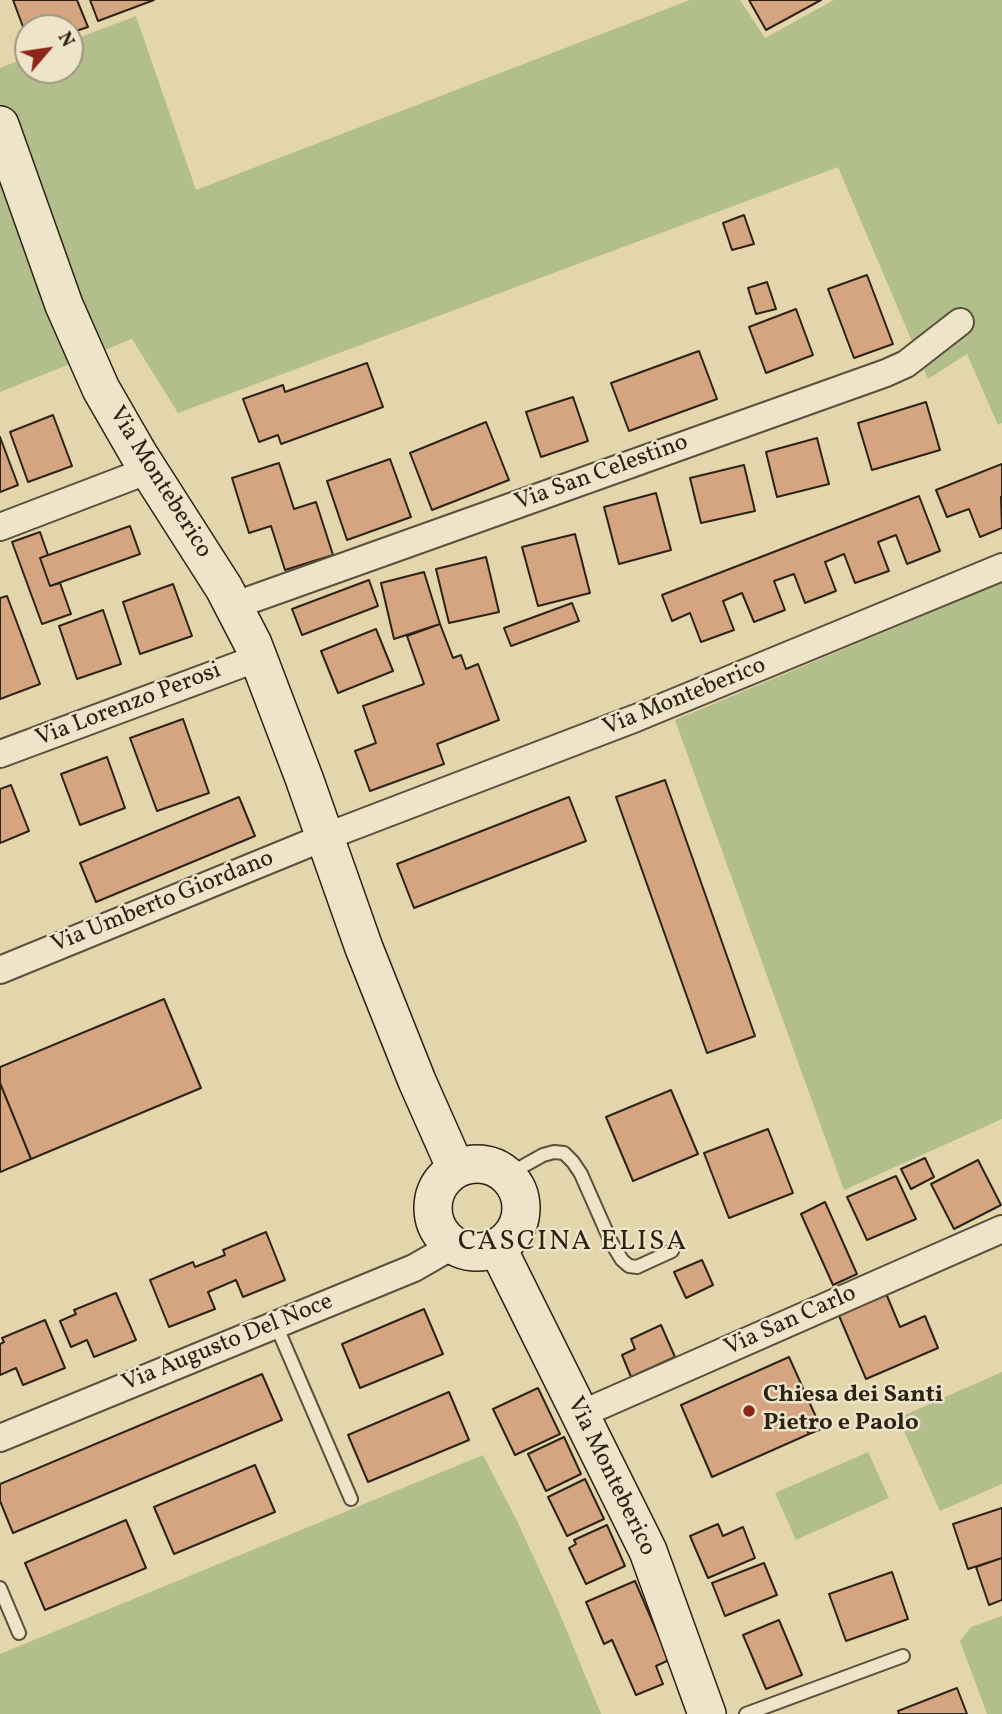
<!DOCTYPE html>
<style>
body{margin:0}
#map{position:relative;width:1002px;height:1714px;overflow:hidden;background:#e3d6ac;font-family:Vollkorn,serif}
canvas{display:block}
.north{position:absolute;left:14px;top:14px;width:70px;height:70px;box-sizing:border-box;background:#ede4c9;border:2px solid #a09781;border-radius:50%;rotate:61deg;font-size:19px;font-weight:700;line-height:28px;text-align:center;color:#2d2315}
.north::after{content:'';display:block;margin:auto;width:24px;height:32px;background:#8f2418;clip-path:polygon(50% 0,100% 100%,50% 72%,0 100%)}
</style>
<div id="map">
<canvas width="1002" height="1714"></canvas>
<div class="north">N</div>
</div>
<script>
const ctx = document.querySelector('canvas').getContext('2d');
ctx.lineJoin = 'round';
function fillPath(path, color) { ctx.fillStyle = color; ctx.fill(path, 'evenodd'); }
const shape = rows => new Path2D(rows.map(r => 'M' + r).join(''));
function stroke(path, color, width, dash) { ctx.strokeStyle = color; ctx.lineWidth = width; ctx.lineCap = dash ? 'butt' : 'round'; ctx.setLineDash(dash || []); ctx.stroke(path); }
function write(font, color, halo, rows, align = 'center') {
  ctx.font = font + ' Vollkorn,serif'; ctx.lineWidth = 5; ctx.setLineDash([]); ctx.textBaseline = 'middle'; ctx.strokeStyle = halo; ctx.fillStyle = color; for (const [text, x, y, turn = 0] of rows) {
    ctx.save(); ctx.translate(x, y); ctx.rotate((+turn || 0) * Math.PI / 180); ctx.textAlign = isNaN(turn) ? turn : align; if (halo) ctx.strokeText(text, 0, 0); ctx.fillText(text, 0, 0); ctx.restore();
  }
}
fillPath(shape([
 [690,0,740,0,765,38,834,0,1002,0,1002,423,998,425,967,354,928,379,838,167,178,413,132,339,0,392,0,68,28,57,28,70,70,70,70,41,136,16,196,190],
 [1002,583,1002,1119,844,1190,675,720],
 [1002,1372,1002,1484,940,1511,898,1418],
 [868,1452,889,1498,796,1540,775,1493],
 [483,1455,516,1519,559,1612,601,1714,0,1714,0,1654],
 [1002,1616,1002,1714,987,1714,960,1641,971,1627]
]), '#b2be8b');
const building = shape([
 [13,0,77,0,88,27,70,33,70,28,28,28,28,40,13,0],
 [90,0,154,0,98,21,90,0],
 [749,0,821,0,766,30,749,0],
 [744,215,754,244,732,250,723,223,744,215],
 [867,275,893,344,854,358,828,289,867,275],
 [767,282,776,309,756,314,748,288,767,282],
 [796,309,813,355,766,373,749,327,796,309],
 [699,351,717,399,629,431,611,383,699,351],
 [367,363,383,407,281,444,278,435,259,442,243,399,283,385,285,392,367,363],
 [573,397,588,441,541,457,526,412,573,397],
 [926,402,940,450,872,470,858,423,926,402],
 [53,415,72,466,28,482,10,432,53,415],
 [486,422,509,480,432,510,410,453,486,422],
 [0,437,18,485,0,492,0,437],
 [817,438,829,484,777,497,766,452,817,438],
 [390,459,411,517,347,540,327,481,390,459],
 [279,463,294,509,316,502,333,555,285,570,271,526,249,533,232,478,279,463],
 [1002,464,1002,496,1001,497,1002,528,980,537,969,509,947,517,936,490,1002,464],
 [744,465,755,511,701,523,690,478,744,465],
 [656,493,671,550,619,564,604,507,656,493],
 [919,496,940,551,907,564,896,535,878,542,889,571,855,583,844,554,825,562,836,591,805,603,794,574,774,581,785,610,754,622,742,593,723,601,734,630,701,642,690,613,672,621,662,595,919,496],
 [130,526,140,554,50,586,40,558,130,526],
 [40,532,48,555,40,558,50,586,60,583,71,614,42,624,12,542,40,532],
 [575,534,590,593,538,606,522,547,575,534],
 [486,557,499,612,449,623,436,569,486,557],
 [424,572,440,624,394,639,381,583,424,572],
 [369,580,378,606,302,635,292,609,369,580],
 [173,584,192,636,140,654,123,602,173,584],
 [7,596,40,684,0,699,0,598,7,596],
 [572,603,579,621,511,646,504,628,572,603],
 [103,610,121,664,77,679,59,626,103,610],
 [440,624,453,658,461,655,466,669,478,664,499,720,437,744,444,764,370,791,355,751,376,743,363,706,424,684,407,636,440,624],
 [376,629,393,671,338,693,321,651,376,629],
 [183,719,209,793,157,811,130,738,183,719],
 [107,757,125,808,80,825,61,774,107,757],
 [665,780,755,1036,707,1053,616,797,665,780],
 [11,785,29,831,0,843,0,789,11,785],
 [239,797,255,836,96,902,80,863,239,797],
 [569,797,586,841,414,908,397,864,569,797],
 [164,999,201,1088,31,1159,0,1083,0,1067,164,999],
 [0,1083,31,1159,0,1172,0,1083],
 [671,1090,698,1154,633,1181,606,1117,671,1090],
 [768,1129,793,1193,729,1218,704,1153,768,1129],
 [925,1158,934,1177,911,1189,901,1169,925,1158],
 [978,1160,1001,1205,954,1229,931,1184,978,1160],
 [896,1176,916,1219,867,1240,847,1197,896,1176],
 [825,1202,857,1274,833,1285,801,1214,825,1202],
 [266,1232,285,1280,243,1297,236,1280,208,1292,215,1309,169,1327,150,1280,193,1262,195,1267,225,1255,223,1250,266,1232],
 [702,1260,713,1285,686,1298,674,1272,702,1260],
 [885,1291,900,1327,925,1316,938,1348,866,1379,837,1311,885,1291],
 [116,1293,136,1340,94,1357,87,1340,71,1347,60,1321,76,1314,74,1310,116,1293],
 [424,1309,443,1354,360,1388,342,1344,424,1309],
 [45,1320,65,1368,23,1385,16,1368,0,1375,0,1344,4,1342,2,1338,45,1320],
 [661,1325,675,1357,631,1377,622,1355,635,1349,631,1339,661,1325],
 [789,1357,816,1417,803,1423,809,1434,712,1477,681,1405,789,1357],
 [262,1374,282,1420,13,1533,0,1501,0,1484,262,1374],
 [538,1388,560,1434,515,1455,493,1409,538,1388],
 [449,1392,469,1440,368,1482,348,1435,449,1392],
 [816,1417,821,1429,809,1434,803,1423,816,1417],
 [564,1437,581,1474,546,1491,528,1454,564,1437],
 [255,1465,275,1512,174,1554,154,1507,255,1465],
 [585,1479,604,1519,567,1536,548,1497,585,1479],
 [1002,1508,1002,1558,968,1569,953,1524,1002,1508],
 [126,1520,146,1568,45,1610,25,1563,126,1520],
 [718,1524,723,1536,743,1527,755,1558,708,1578,690,1536,718,1524],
 [607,1525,625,1566,586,1584,569,1548,576,1544,574,1540,607,1525],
 [1002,1558,1002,1600,989,1605,976,1567,1002,1558],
 [764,1563,777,1595,725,1616,712,1583,764,1563],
 [892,1572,908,1619,846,1641,829,1594,892,1572],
 [635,1581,669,1660,656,1666,663,1684,636,1695,612,1640,604,1644,586,1602,635,1581],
 [779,1620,802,1675,766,1689,743,1635,779,1620],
 [957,1688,967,1714,899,1714,898,1711,957,1688]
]);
fillPath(building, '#d5a582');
stroke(building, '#2d2315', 2);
const lane = shape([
 [509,1178,518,1169,543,1155,554,1152,564,1153,573,1162,581,1174,611,1242,622,1260,629,1266,637,1267,672,1251],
 [276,1325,351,1499],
 [0,1588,19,1633],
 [746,1714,903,1656]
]);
const street = shape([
 [0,527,149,470],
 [233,606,886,373,906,364,960,322],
 [0,754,258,658],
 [0,970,325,837,636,718,1002,567],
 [579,1415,1002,1229],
 [0,1438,414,1268,454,1245]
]);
const secondary = shape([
 [0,125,64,305,101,389,139,455,224,588,253,644,304,778,364,948,417,1081,456,1169],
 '433 1208a44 44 0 1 1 88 0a44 44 0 1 1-88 0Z',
 [497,1247,648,1551,707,1714]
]);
stroke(lane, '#5a503b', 16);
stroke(street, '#5a503b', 30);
stroke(secondary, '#2d2315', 40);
stroke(lane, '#ede4c9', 12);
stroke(street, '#ede4c9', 26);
stroke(secondary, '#ede4c9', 37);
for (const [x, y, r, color] of [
 [749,1411,7,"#8f2418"]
]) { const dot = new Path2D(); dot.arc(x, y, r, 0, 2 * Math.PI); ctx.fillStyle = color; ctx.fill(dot); stroke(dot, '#ede4c9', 2.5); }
write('24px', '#2d2315', '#ede4c9', [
 ["Via San Celestino",602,474,-20],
 ["Via Monteberico",159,483,58],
 ["Via Monteberico",685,698,-22],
 ["Via Lorenzo Perosi",129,706,-21],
 ["Via Umberto Giordano",163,903,-22],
 ["Via San Carlo",791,1322,-24],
 ["Via Augusto Del Noce",228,1344,-22],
 ["Via Monteberico",610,1477,64]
]);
write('bold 24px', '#2d2315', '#ede4c9', [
 ["Chiesa dei Santi",763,1397],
 ["Pietro e Paolo",763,1425]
], 'left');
ctx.letterSpacing = '2px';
write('28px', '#2d2315', '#ede4c9', [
 ["CASCINA ELISA",573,1244]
]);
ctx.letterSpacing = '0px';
</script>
